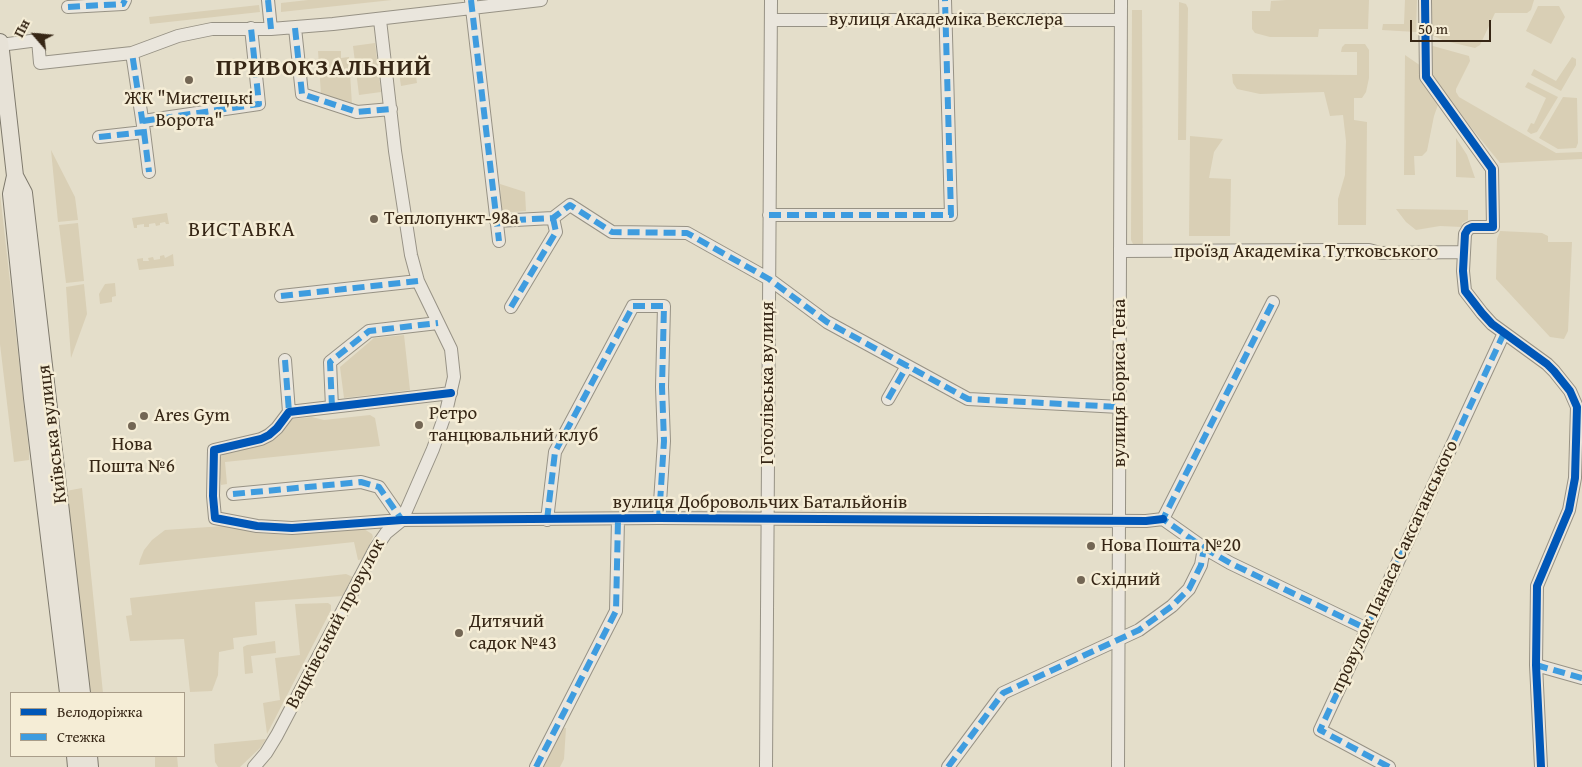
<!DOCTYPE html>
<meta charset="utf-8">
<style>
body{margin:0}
#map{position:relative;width:1582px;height:767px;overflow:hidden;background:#e4deca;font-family:"Gentium Book Plus",serif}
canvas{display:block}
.legend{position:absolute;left:10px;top:692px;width:175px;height:65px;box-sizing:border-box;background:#f5edd6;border:1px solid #a99d89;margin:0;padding:6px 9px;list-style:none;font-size:15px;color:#362615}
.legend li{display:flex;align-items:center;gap:10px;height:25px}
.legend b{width:25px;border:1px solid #a99d89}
.north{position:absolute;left:10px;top:10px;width:50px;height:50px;-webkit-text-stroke:4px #f5edd6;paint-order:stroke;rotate:297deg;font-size:14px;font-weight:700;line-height:20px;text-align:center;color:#362615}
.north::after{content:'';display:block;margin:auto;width:18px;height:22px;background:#362615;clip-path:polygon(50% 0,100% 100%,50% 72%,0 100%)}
.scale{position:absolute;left:1410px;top:20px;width:81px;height:22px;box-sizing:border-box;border:2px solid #362615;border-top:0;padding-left:6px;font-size:15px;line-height:18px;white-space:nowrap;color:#362615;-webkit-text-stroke:4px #f5edd6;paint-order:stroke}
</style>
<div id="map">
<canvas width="1582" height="767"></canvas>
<ul class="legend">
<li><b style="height:6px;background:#0057b8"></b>Велодоріжка</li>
<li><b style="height:6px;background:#3e9cdf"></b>Стежка</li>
</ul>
<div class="north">Пн</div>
<div class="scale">50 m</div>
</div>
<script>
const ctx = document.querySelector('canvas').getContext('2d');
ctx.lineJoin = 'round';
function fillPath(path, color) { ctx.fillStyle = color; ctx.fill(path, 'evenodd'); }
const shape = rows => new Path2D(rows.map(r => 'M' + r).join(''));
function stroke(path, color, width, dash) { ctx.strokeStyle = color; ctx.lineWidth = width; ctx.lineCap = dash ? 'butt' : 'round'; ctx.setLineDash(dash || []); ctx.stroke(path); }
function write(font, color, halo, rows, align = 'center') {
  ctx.font = font + ' "Gentium Book Plus",serif'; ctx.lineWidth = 5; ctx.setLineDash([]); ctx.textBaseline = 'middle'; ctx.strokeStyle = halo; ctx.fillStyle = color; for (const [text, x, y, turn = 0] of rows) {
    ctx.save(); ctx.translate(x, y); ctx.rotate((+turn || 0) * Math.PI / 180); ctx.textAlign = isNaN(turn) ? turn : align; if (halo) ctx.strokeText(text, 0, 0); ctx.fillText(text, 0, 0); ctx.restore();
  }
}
fillPath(shape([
 [308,0,392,0,281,12,281,3],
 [1286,0,1369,0,1368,29,1319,29,1318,37,1270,37,1255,33,1252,29,1252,11,1270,11,1271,1],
 [1405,0,1417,0,1416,32,1382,30,1383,24,1404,24],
 [1429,0,1534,0,1531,10,1527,13,1495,13,1480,45,1475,48,1445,41,1431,35],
 [1179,2,1186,4,1188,8,1186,140,1178,140],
 [259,5,260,12,150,24,149,17],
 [1538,6,1559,6,1565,17,1551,44,1526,31],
 [1132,10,1142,10,1143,245,1133,244,1131,240],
 [375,43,381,92,359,95,353,46],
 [1345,44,1365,44,1369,50,1369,78,1366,92,1362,98,1354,98,1354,120,1367,122,1366,225,1338,225,1338,199,1345,175,1346,141,1343,115,1330,116,1324,92,1260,94,1237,89,1233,83,1232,74,1357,75,1357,52,1341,52,1342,47],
 [1433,46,1469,56,1470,61,1456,89,1456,92,1459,97,1556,153,1582,152,1582,159,1500,163,1431,78,1431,47],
 [318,51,341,51,341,58,349,57,352,105,321,94],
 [1405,55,1421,66,1439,102,1434,116,1427,151,1422,156,1414,156,1415,175,1404,175],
 [1572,57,1576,59,1576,65,1561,91,1531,75,1534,69,1556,81],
 [414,64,417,83,401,86,398,66],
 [1528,82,1558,97,1537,132,1531,134,1527,131,1531,123,1534,124,1546,98,1525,87],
 [1563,97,1577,98,1578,143,1576,148,1558,149,1539,138],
 [1190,136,1223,139,1214,152,1209,178,1231,179,1230,236,1189,236],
 [1456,138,1467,155,1475,178,1456,177],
 [51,150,75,197,78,220,58,222],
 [500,184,525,192,526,211,502,213],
 [0,193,29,451,29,460,14,462,0,344],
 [1396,209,1468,210,1468,220,1462,223,1462,227,1440,226,1416,230,1406,222],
 [167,213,169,224,166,224,165,222,160,223,160,225,156,226,155,223,149,224,149,227,144,227,144,224,137,225,137,228,134,228,132,218],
 [78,223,84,281,66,283,59,225],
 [1500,231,1542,233,1548,236,1548,242,1572,242,1568,331,1564,339,1550,337,1496,279,1497,239],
 [173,254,174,266,139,270,137,259,143,258,143,261,149,261,148,258,153,257,154,260,160,259,160,256,164,255,165,258],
 [115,283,116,296,112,297,112,302,100,304,99,294,105,284],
 [84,284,87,314,71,358,66,287],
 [404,335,410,390,344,398,340,367,374,338],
 [370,415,375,418,380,446,225,462,227,484,221,485,218,465,220,457,266,428,283,420,312,417,324,420],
 [82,488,88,545,103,693,88,693,66,491],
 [224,526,257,533,290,535,339,528,364,529,372,534,373,537,363,559,358,560,354,542,139,565,140,560,144,550,152,540,165,530],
 [346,574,353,577,343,596,255,602,257,635,233,638,234,649,219,652,218,675,212,691,190,692,184,639,130,641,126,616,132,615,130,598],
 [328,603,331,605,331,610,267,734,263,703,280,700,275,658,300,655,295,604],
 [275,641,276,653,251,656,253,673,245,674,243,647,247,645],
 [561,727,566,728,564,759,560,767,541,767],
 [266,739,260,748,240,767,218,767,215,762,214,744],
 [155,756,177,756,178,767,155,767]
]), '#d9cfb5');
const minor = shape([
 [268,0,271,29],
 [471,0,499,241],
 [1425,0,1426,77,1492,169,1493,227,1472,227,1468,229,1465,234,1463,271,1465,291,1482,313,1492,324,1547,364,1554,371,1570,391,1577,407,1575,478,1569,510,1537,586,1536,665,1541,767],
 [68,7,123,4,125,0],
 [771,20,1120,20],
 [295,28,302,94,357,112,391,109],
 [0,45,38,40,40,63,132,53,178,36,212,29,271,29,333,24,541,0],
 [143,121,259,104,251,28],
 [144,132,149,172],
 [99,137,144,132,132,53],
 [769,215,951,215,945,0],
 [496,221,553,218,570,205,612,232,687,233,769,279,827,322,968,399,1120,407],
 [1120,251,1333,250,1369,250,1380,253,1463,252],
 [281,296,418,281],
 [511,307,556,232,553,218],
 [285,360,289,412],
 [451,393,289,412,277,428,269,435,261,439,214,450,213,496,215,518,257,526,292,528,402,520,659,518,1146,521,1163,519],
 [888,399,907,366],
 [332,407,330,362,369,331,438,323],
 [233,494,361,482,379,487,402,520],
 [547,520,555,452,633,306,664,306,662,387,664,441,659,518],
 [1204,548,1230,563,1367,629],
 [1536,665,1582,678],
 [254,767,266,753,277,735,375,549,386,533,402,520,433,449,446,412,454,377,451,349,418,281,411,255,395,151,380,20],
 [536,767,616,611,618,519],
 [766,767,771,0],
 [948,767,1003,693,1139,630,1172,606,1189,589,1201,565,1204,548,1163,519,1273,302],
 [1118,767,1121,0],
 [1389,767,1320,730,1504,333]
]);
const major = shape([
 [0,42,15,176,11,194,32,398,68,693],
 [15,176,24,193,82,693],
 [75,756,76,767],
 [89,756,90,767]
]);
stroke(minor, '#979285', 14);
stroke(major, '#7e796c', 18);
stroke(minor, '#eae6dd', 12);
stroke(major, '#e7e2d7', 16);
stroke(shape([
 [268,0,271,29],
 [471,0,499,241],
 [68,7,123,4,125,0],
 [295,28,302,94,357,112,391,109],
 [143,121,259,104,251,28],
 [144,132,149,172],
 [99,137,144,132,132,53],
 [769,215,951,215,945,0],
 [496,221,553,218,570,205,612,232,687,233,769,279,827,322,968,399,1120,407],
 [281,296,418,281],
 [511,307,556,232,553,218],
 [285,360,289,412],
 [888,399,907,366],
 [332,407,330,362,369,331,438,323],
 [233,494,361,482,379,487,402,520,398,520],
 [547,520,555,452,633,306,664,306,662,387,664,441,659,518],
 [1204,548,1230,563,1367,629],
 [1536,665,1582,678],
 [536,767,616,611,618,519],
 [948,767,1003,693,1139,630,1172,606,1189,589,1201,565,1204,548,1163,519,1273,302],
 [1389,767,1320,730,1504,333]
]), '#3e9cdf', 6, [12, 6]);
stroke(shape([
 [1425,0,1426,77,1492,169,1493,227,1472,227,1468,229,1465,234,1463,271,1465,291,1482,313,1492,324,1547,364,1554,371,1570,391,1577,407,1575,478,1569,510,1537,586,1536,665,1541,767],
 [451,393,289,412,277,428,269,435,261,439,214,450,213,496,215,518,257,526,292,528,402,520,659,518,1146,521,1163,519]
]), '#0057b8', 8);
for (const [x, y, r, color] of [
 [189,80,5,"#736654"],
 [374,219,5,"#736654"],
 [144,416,5,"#736654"],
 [419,425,5,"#736654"],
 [132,426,5,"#736654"],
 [1091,546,5,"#736654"],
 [1081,580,5,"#736654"],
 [459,633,5,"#736654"]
]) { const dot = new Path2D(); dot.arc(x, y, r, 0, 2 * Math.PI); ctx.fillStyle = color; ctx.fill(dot); stroke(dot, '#f5edd6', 2); }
write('19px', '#362615', '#f5edd6', [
 ["вулиця Академіка Векслера",946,20],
 ["проїзд Академіка Тутковського",1306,252],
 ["Гоголівська вулиця",768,383,-90],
 ["вулиця Бориса Тена",1120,383,-90],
 ["Київська вулиця",53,434,-97],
 ["вулиця Добровольчих Батальйонів",760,503],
 ["провулок Панаса Саксаганського",1395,567,-65],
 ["Вацківський провулок",336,624,-62]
]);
write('19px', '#362615', '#f5edd6', [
 ["ЖК \"Мистецькі",189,99,"center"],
 ["Ворота\"",189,121,"center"],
 ["Теплопункт-98а",384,219],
 ["Ретро",429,414],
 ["танцювальний клуб",429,436],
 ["Ares Gym",154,416],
 ["Нова",132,445,"center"],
 ["Пошта №6",132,467,"center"],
 ["Нова Пошта №20",1101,546],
 ["Східний",1091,580],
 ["Дитячий",469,622],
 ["садок №43",469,644]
], 'left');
ctx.letterSpacing = '1px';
write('21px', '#362615', '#f5edd6', [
 ["ВИСТАВКА",242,231]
]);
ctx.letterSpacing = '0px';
ctx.letterSpacing = '1px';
write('bold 24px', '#362615', '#f5edd6', [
 ["ПРИВОКЗАЛЬНИЙ",324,69]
]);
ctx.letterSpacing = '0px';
</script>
